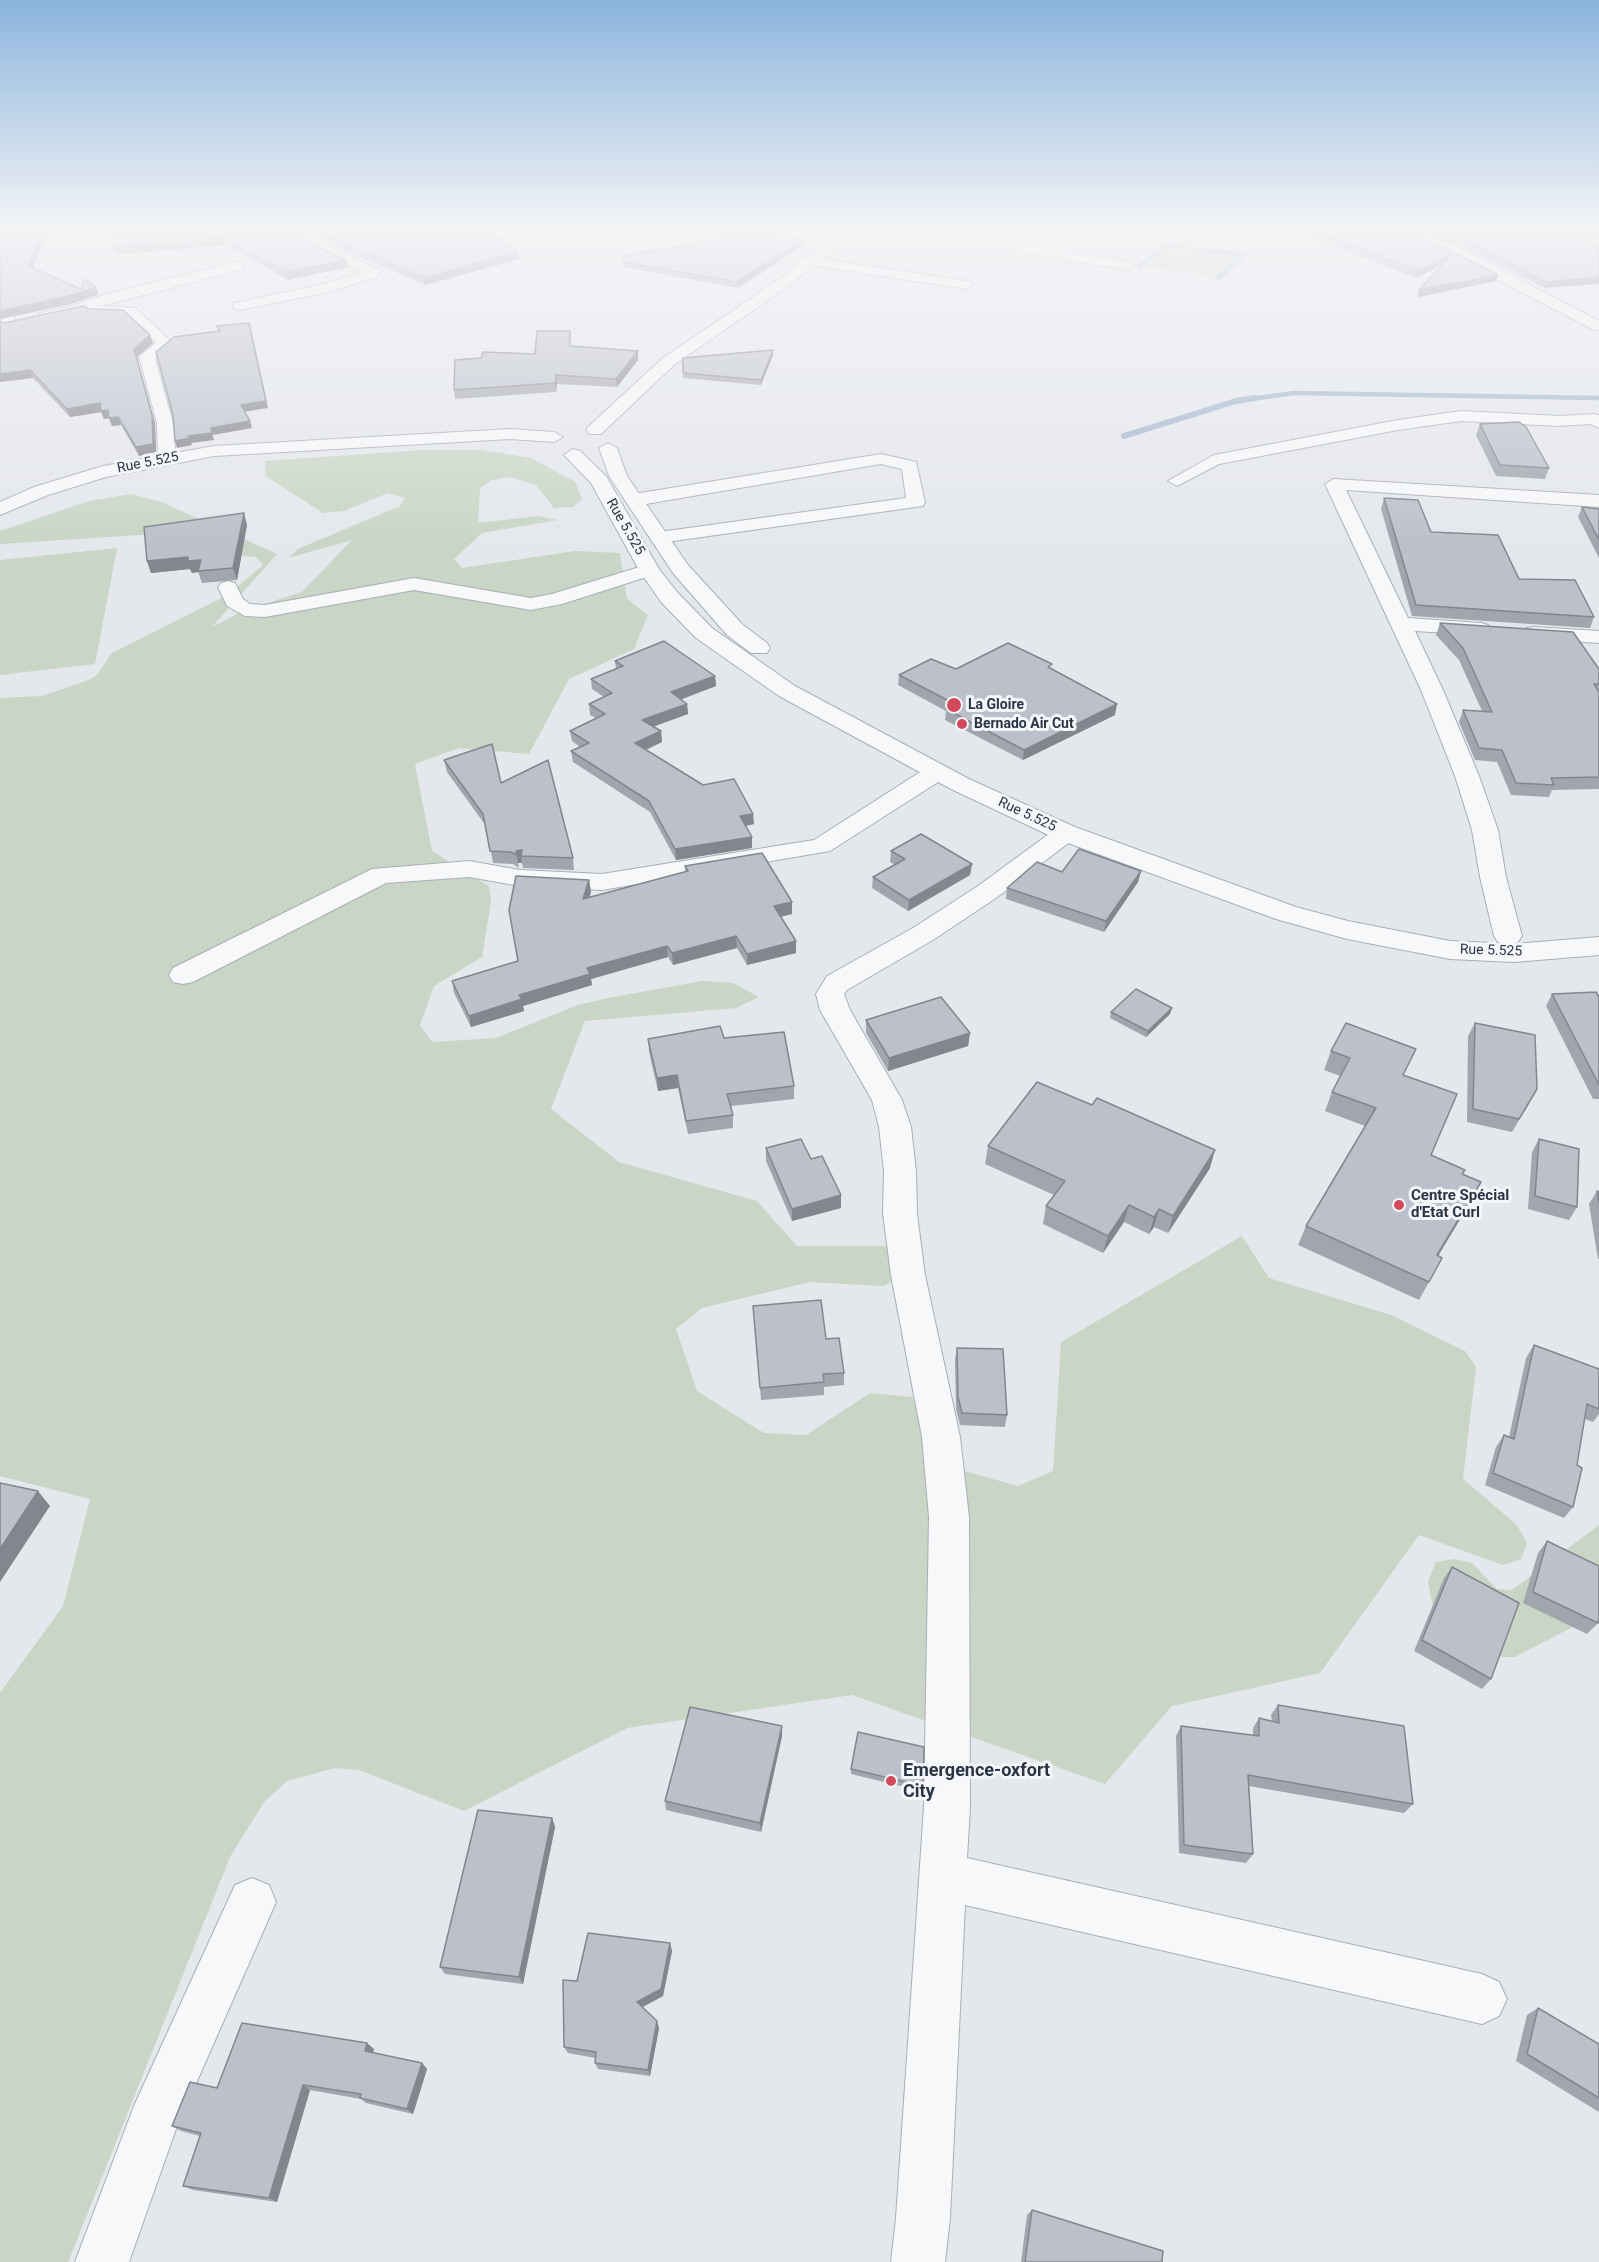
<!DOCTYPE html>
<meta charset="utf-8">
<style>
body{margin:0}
canvas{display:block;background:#e4e7ec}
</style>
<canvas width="1599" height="2262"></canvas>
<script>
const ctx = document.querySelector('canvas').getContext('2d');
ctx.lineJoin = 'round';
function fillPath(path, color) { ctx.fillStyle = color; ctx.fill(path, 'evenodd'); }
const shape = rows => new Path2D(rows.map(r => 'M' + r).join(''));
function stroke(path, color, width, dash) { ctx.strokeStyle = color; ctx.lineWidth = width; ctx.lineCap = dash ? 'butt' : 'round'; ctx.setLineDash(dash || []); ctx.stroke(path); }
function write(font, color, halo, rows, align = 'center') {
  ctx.font = font + ' Roboto,sans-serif'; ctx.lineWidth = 6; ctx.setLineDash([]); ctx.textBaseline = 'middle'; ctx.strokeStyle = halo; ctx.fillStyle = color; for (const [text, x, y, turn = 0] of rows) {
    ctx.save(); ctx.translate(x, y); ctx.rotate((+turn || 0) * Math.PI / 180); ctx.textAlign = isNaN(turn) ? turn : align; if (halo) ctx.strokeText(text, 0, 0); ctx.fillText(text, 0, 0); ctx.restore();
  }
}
fillPath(shape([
 [1167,247,1240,253,1248,255,1225,278,1140,265],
 [422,450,482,450,531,458,575,482,582,499,573,507,554,508,536,485,510,477,492,480,480,488,478,523,539,516,557,520,482,533,454,559,462,568,575,551,620,553,627,599,648,615,634,649,569,679,529,754,459,748,415,764,432,851,489,886,491,902,482,957,434,986,420,1025,432,1042,496,1038,578,1005,608,998,702,981,733,983,759,997,736,1008,585,1021,551,1109,619,1162,757,1201,797,1246,902,1246,908,1275,883,1286,810,1282,702,1308,676,1329,697,1391,764,1433,806,1435,870,1393,912,1397,940,1464,1018,1486,1053,1471,1061,1342,1242,1236,1269,1278,1391,1315,1465,1351,1476,1367,1463,1479,1517,1525,1527,1543,1521,1559,1503,1565,1419,1535,1320,1673,1172,1706,1105,1784,852,1695,627,1728,464,1811,359,1770,335,1768,287,1781,264,1802,230,1857,68,2262,0,2262,0,1693,63,1606,90,1499,0,1476,0,698,42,696,86,681,96,676,112,653,229,594,263,565,256,557,209,553,186,532,0,544,0,531,89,501,131,494,161,502,277,554,212,627,245,610,302,592,352,540,288,558,298,549,400,506,405,498,388,493,344,511,323,513,266,476,265,461],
 [117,548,95,664,0,675,0,560],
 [1599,1525,1599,1613,1515,1657,1492,1657,1444,1623,1432,1603,1428,1581,1436,1562,1454,1559,1472,1563,1497,1589,1512,1590]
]), '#c9d6c5');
stroke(shape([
 [1140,266,1165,247,1244,254,1217,279],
 [1244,400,1294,393,1599,398]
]), '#9fb4cc', 4.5);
stroke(shape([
 [1124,436,1236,401,1255,398]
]), '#9fb4cc', 6);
const minor = shape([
 [289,228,304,228,327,245,381,271,377,277,328,292,240,310,235,309,233,306,235,303,320,285,364,272,317,251,289,228],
 [692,228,742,228,838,238,845,242,838,246,698,232,692,228],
 [892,228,924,228,1128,262,1135,266,1128,270,898,232,892,228],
 [1096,228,1124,228,1148,233,1150,236,1143,240,1096,228],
 [1382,228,1402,228,1455,246,1599,321,1599,330,1592,329,1445,252,1382,228],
 [809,257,967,281,974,285,967,289,804,264,804,258,809,257],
 [238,262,245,266,243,269,101,306,135,308,174,344,155,358,173,423,176,458,167,463,161,462,158,458,157,423,139,356,156,343,126,315,92,314,86,311,45,320,38,316,40,313,73,306,107,294,238,262],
 [0,303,5,304,15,319,5,330,0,331,0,303],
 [1461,411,1559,416,1594,414,1599,415,1599,428,1590,424,1559,426,1461,421,1398,430,1219,464,1177,486,1168,481,1214,455,1398,420,1461,411],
 [881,454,916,462,925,502,923,506,659,543,649,537,652,533,906,498,902,469,881,464,634,506,625,500,634,494,881,454],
 [1334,479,1599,495,1599,507,1346,490,1408,618,1481,623,1488,625,1492,629,1488,633,1481,635,1415,631,1443,690,1479,776,1498,830,1506,877,1522,936,1518,942,1508,945,1498,942,1494,936,1480,877,1472,830,1455,776,1421,690,1325,484,1334,479],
 [649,564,656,566,659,570,656,574,562,604,531,610,414,590,265,617,245,616,227,606,218,587,221,583,228,581,235,583,243,599,250,604,265,605,414,578,531,598,552,594,649,564],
 [1534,627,1599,631,1599,643,1526,638,1523,633,1526,628,1534,627],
 [937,765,946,767,949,772,946,777,830,851,602,890,520,886,469,877,386,883,193,982,183,984,173,982,169,975,173,968,372,869,469,861,520,870,602,874,814,840,928,767,937,765],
 [1066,825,1075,828,1079,833,1075,838,996,898,933,940,847,990,844,994,850,1010,902,1100,911,1127,916,1171,917,1214,925,1275,960,1437,969,1517,970,1807,967,1858,1482,1974,1499,1982,1507,1999,1499,2016,1482,2024,965,1905,950,2218,945,2262,891,2262,896,2218,924,1807,929,1517,922,1437,891,1275,883,1214,884,1171,879,1127,872,1100,820,1010,816,994,827,976,913,928,978,886,1057,828,1066,825],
 [252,1878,269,1885,276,1902,176,2129,129,2262,75,2262,134,2106,235,1885,252,1878]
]);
const tertiary = shape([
 [855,228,872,228,814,264,794,282,675,364,601,434,589,434,586,430,589,426,663,358,784,276,804,258,855,228],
 [510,429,554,432,563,437,554,442,510,439,214,456,106,477,48,495,0,515,0,502,34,487,103,466,214,446,510,429],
 [608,443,617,448,627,476,688,565,743,625,767,643,770,648,767,653,751,653,727,635,673,573,609,476,599,448,608,443],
 [573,449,580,451,606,476,659,569,677,592,712,628,795,686,969,779,1075,827,1296,907,1348,921,1450,941,1514,944,1599,937,1599,955,1514,962,1450,959,1347,939,1276,919,1057,839,951,789,779,696,696,638,661,602,639,570,591,483,564,455,573,449]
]);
stroke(minor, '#a9aeb7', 2);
stroke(tertiary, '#a9aeb7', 2);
fillPath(minor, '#f7f8fa');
fillPath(tertiary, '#f7f8fa');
fillPath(shape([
 [104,228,294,228,314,246,348,267,288,280,226,245,117,254],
 [308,228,485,228,518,252,519,259,425,285,328,243],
 [767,228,837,228,829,235],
 [944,228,992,228,980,235],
 [1410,228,1599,228,1599,238,1586,241,1544,288,1456,244],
 [1315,231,1498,275,1496,281,1418,297,1442,265,1416,278,1313,238],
 [804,239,804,245,738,288,623,267,623,256],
 [0,321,4,323,150,335,153,343,137,357,155,423,156,452,139,456,121,425,112,426,109,418,104,419,101,412,70,417,33,378,0,382],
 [570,331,570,346,638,351,638,360,617,387,557,384,556,392,455,399,454,390,481,358,535,354],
 [773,355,761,385,683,378,683,373],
 [1480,424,1549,468,1545,479,1496,476,1476,435],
 [1384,498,1431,532,1519,579,1594,617,1590,628,1412,616,1381,509],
 [1582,507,1599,509,1599,558,1578,517],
 [244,513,247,525,237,580,202,583,198,572,192,573,190,569,151,573,147,561],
 [1440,623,1599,669,1599,789,1552,790,1549,797,1511,795,1497,762,1475,760,1459,722,1463,710,1482,711,1459,660,1436,635],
 [615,661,715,676,716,686,681,699,687,704,688,714,653,727,661,731,662,742,646,750,754,824,745,826,752,848,676,860,650,812,573,762,571,751,580,747,572,741,570,731,596,718,590,715,589,704,604,697,592,689,591,679,616,669],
 [956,669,1052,669,1115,715,1023,760,945,720,946,711,898,685,899,675],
 [444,760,501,783,573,858,574,870,523,868,522,863,518,863,519,868,513,864,493,863,486,826,447,772],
 [891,851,972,864,970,875,908,911,872,888,873,877,895,865,890,862],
 [685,866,792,914,781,917,796,941,796,953,747,965,737,948,673,965,668,957,591,979,592,985,523,1006,524,1011,471,1027,454,993,452,981,518,961,589,880,591,892,589,897,685,872],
 [1141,871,1138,882,1104,932,1006,899,1007,888,1062,872],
 [1552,994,1599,997,1599,1099,1593,1099,1546,1006],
 [1111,1012,1170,1014,1146,1037,1110,1018],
 [866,1020,970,1033,968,1046,888,1071,866,1033],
 [1475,1023,1530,1102,1512,1132,1467,1122,1468,1036],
 [724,1038,794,1086,794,1099,731,1106,733,1115,733,1128,688,1134,678,1088,658,1091,649,1052,648,1039],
 [1331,1051,1404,1075,1431,1155,1463,1174,1471,1201,1438,1256,1429,1282,1419,1300,1298,1245,1306,1226,1365,1126,1325,1111,1332,1092,1340,1076,1324,1070],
 [1539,1139,1577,1207,1569,1220,1528,1209,1532,1152],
 [988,1146,1210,1168,1168,1233,1154,1227,1149,1234,1124,1222,1103,1253,1043,1224,1046,1206,1054,1195,985,1164],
 [766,1148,811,1159,841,1208,792,1221,766,1161],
 [1597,1191,1599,1203,1599,1259,1598,1259,1589,1204],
 [753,1306,826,1339,844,1373,844,1385,824,1387,824,1395,761,1400],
 [1534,1345,1599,1369,1599,1414,1593,1422,1585,1419,1577,1465,1573,1507,1564,1518,1485,1485,1496,1447,1504,1435,1509,1437,1526,1358],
 [957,1348,1007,1415,1005,1427,960,1425,956,1409,955,1360],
 [1547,1541,1598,1623,1587,1634,1523,1603,1538,1553],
 [1452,1567,1491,1679,1482,1689,1414,1651,1444,1578],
 [1278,1705,1413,1804,1404,1813,1249,1786,1253,1854,1246,1863,1179,1853,1176,1736,1181,1726,1253,1736,1253,1728,1259,1718,1272,1721,1271,1715],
 [782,1736,761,1832,666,1810,665,1801],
 [851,1769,923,1786,922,1791,851,1774],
 [552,1818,555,1827,523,1984,445,1974,440,1967],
 [670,1943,672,1951,663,1996,642,2007,659,2028,650,2076,598,2069,595,2063,595,2058,568,2053,564,2047,577,1981],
 [1538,2008,1599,2044,1599,2112,1516,2061,1527,2015],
 [374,2049,373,2053,422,2063,427,2069,413,2114,366,2103,361,2099,310,2090,277,2202,193,2190,183,2186,200,2136,181,2131,172,2126,217,2088],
 [1032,2210,1162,2262,1021,2262,1027,2215]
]), '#a1a5ae');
fillPath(shape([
 [44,228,50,228,31,274,28,266],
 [830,228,837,228,829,235],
 [981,228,992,228,980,235],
 [1599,232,1599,238,1576,244,1578,237],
 [224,238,226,245,117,254,115,247],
 [804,239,804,245,738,288,737,282],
 [518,252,519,259,425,285,424,278],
 [1452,254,1450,261,1416,278,1418,271],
 [346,260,348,267,288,280,286,272],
 [1498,275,1496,281,1418,297,1419,290],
 [1599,277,1599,284,1544,288,1546,282],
 [96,287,98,295,71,304,1,319,0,321,0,311],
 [250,329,268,408,243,412,241,405],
 [150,335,153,343,137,357,155,423,156,452,139,456,136,447,134,349],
 [773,350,773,355,761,385,761,380],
 [638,351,638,360,617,387,616,379],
 [30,370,33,378,0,382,0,374],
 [556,375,557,384,556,392,555,383],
 [100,403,118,417,121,425,112,426,109,418,104,419,101,412,70,417,67,409],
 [250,421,252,428,213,435,211,428],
 [212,433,214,440,191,443,192,445,177,448,175,441,188,436],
 [244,513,247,525,237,580,233,568],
 [188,557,201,560,198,572,192,573,190,569,151,573,147,561],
 [715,676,716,686,672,703,671,692],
 [687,704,688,714,643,730,642,720],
 [1117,704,1115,715,1023,760,1024,750],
 [661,731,662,742,636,754,635,743],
 [753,814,754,824,740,827,740,816],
 [752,837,752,848,676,860,675,849],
 [522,850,521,856,522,863,518,863,516,851],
 [972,864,970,875,908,911,909,900],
 [1141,871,1138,882,1104,932,1106,921],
 [589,880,591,892,585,911,583,899],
 [792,902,792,914,775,918,774,906],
 [736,936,737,948,673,965,672,953],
 [796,941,796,953,747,965,747,954],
 [667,946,668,957,591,979,592,985,523,1006,524,1011,471,1027,469,1016,519,995,587,968],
 [1172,1008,1170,1014,1146,1037,1148,1031],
 [970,1033,968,1046,888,1071,889,1058],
 [677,1075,678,1088,658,1091,657,1078],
 [1215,1150,1210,1168,1168,1233,1173,1216],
 [1481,1182,1471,1201,1427,1274,1437,1255],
 [841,1195,841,1208,792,1221,792,1209],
 [1129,1205,1124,1222,1103,1253,1108,1236],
 [1159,1209,1154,1227,1149,1234,1154,1217],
 [38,1491,50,1506,0,1582,0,1549],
 [782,1726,782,1736,761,1832,760,1823],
 [552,1818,555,1827,523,1984,519,1977],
 [670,1943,672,1951,663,1996,639,2009,637,2002],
 [657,2021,659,2028,650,2076,648,2070],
 [367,2043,374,2049,371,2057,365,2051],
 [422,2063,427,2069,413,2114,407,2109],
 [303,2085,310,2090,277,2202,269,2198]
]), '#83868d');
const building = shape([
 [0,228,44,228,28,266,81,289,85,279,96,287,69,296,0,311,0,228],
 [105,228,294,228,314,246,346,260,286,272,224,238,115,247,105,228],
 [316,228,485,228,518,252,424,278,327,236,316,228],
 [1320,228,1395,228,1446,248,1498,275,1419,290,1452,254,1418,271,1315,231,1320,228],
 [1431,228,1599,228,1599,232,1578,237,1599,248,1599,277,1546,282,1458,237,1431,228],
 [725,231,804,239,737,282,623,262,623,256,713,241,725,231],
 [83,306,89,309,123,310,150,335,134,349,152,415,153,444,136,447,118,417,109,418,108,410,101,411,100,403,67,409,30,370,0,374,0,321,4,323,83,306],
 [249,323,266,401,241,405,250,421,211,428,212,433,188,436,190,438,175,441,173,415,156,352,174,337,220,331,217,326,249,323],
 [537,331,570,331,570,346,638,351,616,379,556,375,555,383,454,390,455,360,481,358,483,352,535,354,537,331],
 [773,350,761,380,683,373,683,358,773,350],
 [1519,422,1526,427,1549,468,1500,465,1480,424,1519,422],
 [1384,498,1418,500,1431,532,1498,535,1519,579,1575,580,1594,617,1416,605,1384,498],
 [1582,507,1599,509,1599,540,1582,507],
 [244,513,233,568,198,571,201,560,188,561,188,557,147,561,144,527,244,513],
 [1440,623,1573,632,1599,669,1599,684,1594,684,1599,692,1599,777,1551,778,1554,785,1516,783,1502,750,1479,748,1463,710,1492,712,1463,648,1440,623],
 [664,641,715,676,671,692,687,704,642,720,661,731,635,743,703,785,734,779,753,814,740,816,752,837,675,849,649,801,571,751,589,743,570,731,605,714,589,704,612,693,591,679,623,666,615,661,664,641],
 [1008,643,1052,664,1048,667,1117,704,1024,750,946,709,955,704,899,675,931,659,956,669,1008,643],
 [492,744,501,783,548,760,573,858,521,856,522,850,516,851,517,855,511,852,490,851,483,814,444,760,492,744],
 [921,834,972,864,909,900,873,877,905,859,891,851,921,834],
 [1079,849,1141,871,1106,921,1007,888,1037,862,1062,872,1079,849],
 [762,853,792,902,774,906,796,941,747,954,736,936,672,953,667,946,587,968,590,974,519,995,522,999,469,1016,452,981,518,961,509,910,516,876,589,880,583,899,688,871,685,866,762,853],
 [1136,989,1172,1008,1148,1031,1111,1012,1136,989],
 [1596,992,1599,997,1599,1085,1552,994,1596,992],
 [941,997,970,1033,889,1058,866,1020,941,997],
 [1346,1023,1416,1049,1403,1075,1457,1094,1431,1155,1465,1170,1462,1174,1481,1182,1437,1255,1442,1258,1429,1282,1306,1226,1376,1108,1332,1092,1350,1058,1331,1051,1346,1023],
 [1475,1023,1535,1035,1537,1089,1519,1119,1473,1109,1475,1023],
 [720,1026,724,1038,784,1032,794,1086,727,1094,733,1115,686,1121,677,1075,657,1078,648,1039,720,1026],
 [1037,1082,1092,1105,1097,1098,1215,1150,1173,1216,1159,1209,1154,1217,1129,1205,1108,1236,1046,1206,1065,1181,988,1146,1037,1082],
 [801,1139,811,1159,822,1156,841,1195,792,1209,766,1148,801,1139],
 [1539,1139,1579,1149,1577,1207,1535,1196,1539,1139],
 [1597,1191,1599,1192,1599,1203,1597,1191],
 [821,1300,826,1339,839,1338,844,1373,823,1374,824,1382,760,1388,753,1306,821,1300],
 [1534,1345,1599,1369,1599,1409,1587,1404,1577,1465,1582,1468,1573,1507,1493,1473,1504,1435,1514,1439,1534,1345],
 [957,1348,1003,1349,1007,1415,962,1413,958,1397,957,1348],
 [0,1483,38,1491,0,1549,0,1483],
 [1547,1541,1599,1566,1599,1618,1598,1623,1533,1592,1547,1541],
 [1452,1567,1519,1603,1491,1679,1422,1640,1452,1567],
 [1278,1705,1404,1726,1413,1804,1248,1775,1253,1854,1184,1845,1181,1726,1259,1736,1259,1718,1279,1723,1278,1705],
 [690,1707,782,1726,760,1823,665,1801,690,1707],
 [858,1732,924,1747,923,1786,851,1769,858,1732],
 [478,1810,552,1818,519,1977,440,1967,478,1810],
 [588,1933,670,1943,661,1989,637,2002,657,2021,648,2070,595,2063,596,2052,564,2047,563,1980,577,1981,588,1933],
 [1538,2008,1599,2044,1599,2098,1527,2054,1538,2008],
 [242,2023,367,2043,365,2051,422,2063,407,2109,360,2098,361,2094,303,2085,269,2198,183,2186,201,2133,172,2126,190,2082,217,2088,242,2023],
 [1032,2210,1163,2251,1162,2262,1025,2262,1032,2210]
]);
fillPath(building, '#bbc0ca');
stroke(building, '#83868d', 1.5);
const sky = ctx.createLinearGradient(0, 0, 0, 545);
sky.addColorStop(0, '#8bb4dd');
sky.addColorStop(0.42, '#f3f4f6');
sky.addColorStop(1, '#f3f4f600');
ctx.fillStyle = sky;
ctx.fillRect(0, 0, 1599, 545);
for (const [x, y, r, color] of [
 [954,705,8,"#d1495b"],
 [962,724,6,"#d1495b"],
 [1399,1205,6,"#d1495b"],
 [891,1781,6,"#d1495b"]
]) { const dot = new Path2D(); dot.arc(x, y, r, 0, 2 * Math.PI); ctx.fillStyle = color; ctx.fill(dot); stroke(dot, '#f4f6f9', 2); }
write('14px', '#2b3445', '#f4f6f9', [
 ["Rue 5.525",148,463,-11],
 ["Rue 5.525",625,527,60],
 ["Rue 5.525",1027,815,25],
 ["Rue 5.525",1491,951,2]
]);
write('bold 14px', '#2b3445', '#f4f6f9', [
 ["La Gloire",968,705],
 ["Bernado Air Cut",974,724]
], 'left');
write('bold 15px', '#2b3445', '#f4f6f9', [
 ["Centre Spécial",1411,1196],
 ["d'Etat Curl",1411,1213]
], 'left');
write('bold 18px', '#2b3445', '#f4f6f9', [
 ["Emergence-oxfort",903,1771],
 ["City",903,1792]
], 'left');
</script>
